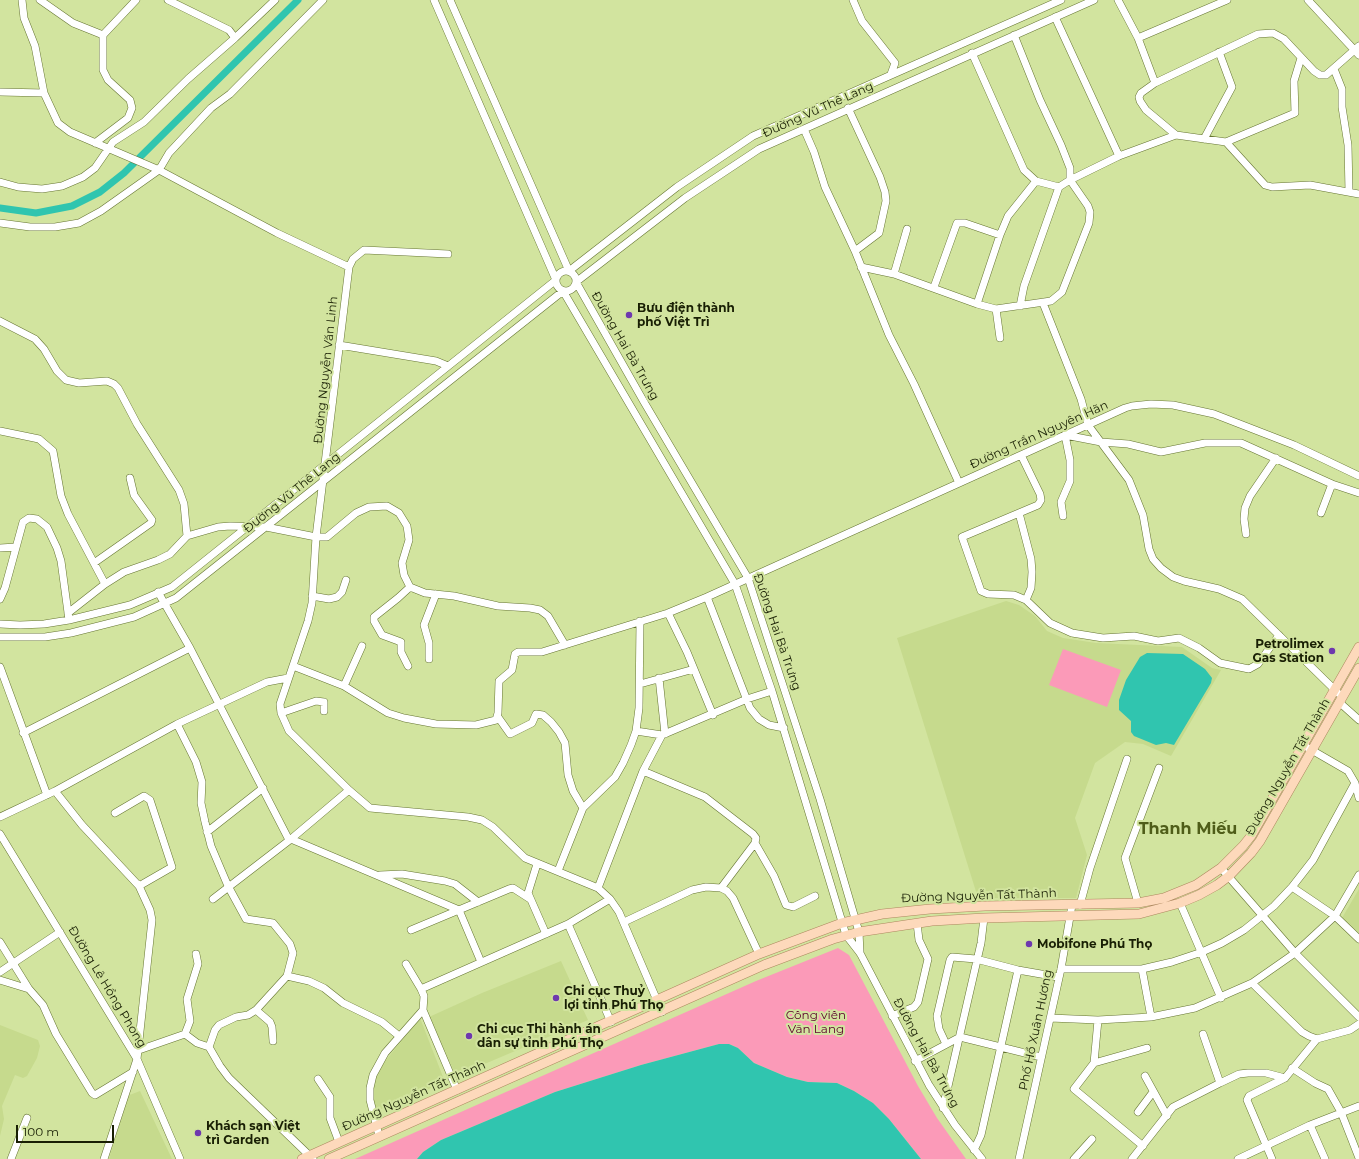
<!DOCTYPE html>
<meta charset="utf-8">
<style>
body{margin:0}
#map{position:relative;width:1359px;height:1159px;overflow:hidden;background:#d2e49f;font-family:Montserrat,sans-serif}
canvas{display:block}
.scale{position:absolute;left:16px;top:1125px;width:98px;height:18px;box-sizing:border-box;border:2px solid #191f04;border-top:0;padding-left:5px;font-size:12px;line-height:14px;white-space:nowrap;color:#191f04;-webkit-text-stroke:3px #d2e49f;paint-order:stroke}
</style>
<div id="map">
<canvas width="1359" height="1159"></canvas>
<div class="scale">100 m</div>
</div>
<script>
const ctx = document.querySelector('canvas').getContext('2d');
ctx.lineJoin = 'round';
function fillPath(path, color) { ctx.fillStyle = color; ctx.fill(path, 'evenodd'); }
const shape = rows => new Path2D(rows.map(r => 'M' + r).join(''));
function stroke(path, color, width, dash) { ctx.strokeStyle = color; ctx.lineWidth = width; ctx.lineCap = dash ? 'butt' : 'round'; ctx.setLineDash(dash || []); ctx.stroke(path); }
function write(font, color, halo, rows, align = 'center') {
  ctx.font = font + ' Montserrat,sans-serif'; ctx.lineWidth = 4; ctx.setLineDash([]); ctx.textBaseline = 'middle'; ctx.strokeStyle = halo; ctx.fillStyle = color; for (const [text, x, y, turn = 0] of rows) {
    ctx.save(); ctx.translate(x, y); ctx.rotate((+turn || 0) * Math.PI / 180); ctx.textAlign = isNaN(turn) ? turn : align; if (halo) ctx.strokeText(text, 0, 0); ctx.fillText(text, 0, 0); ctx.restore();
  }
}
fillPath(shape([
 [1006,601,1019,605,1035,616,1047,631,1063,638,1096,643,1182,647,1212,668,1221,670,1171,756,1143,744,1125,742,1095,763,1075,818,1087,855,1076,898,978,898,897,638],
 [1359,889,1359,933,1342,918],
 [561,961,588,1020,461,1074,454,1071,429,1017,482,993],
 [420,1018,445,1082,377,1111,372,1094,375,1078,382,1065],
 [0,1025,38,1040,40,1046,37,1058,27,1076,23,1078,15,1075,2,1106,4,1119,0,1136],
 [140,1091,172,1159,109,1159,127,1096]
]), '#c6da8d');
fillPath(shape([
 [1063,649,1121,670,1107,707,1049,685],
 [838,948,849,955,918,1086,937,1118,966,1159,921,1159,889,1119,873,1103,854,1091,837,1083,808,1082,787,1077,754,1063,738,1048,729,1044,719,1044,641,1065,555,1092,441,1140,423,1152,417,1159,355,1159,756,981]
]), '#fb9ab8');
fillPath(shape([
 [1147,653,1183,654,1205,669,1212,678,1211,683,1174,745,1166,743,1156,745,1134,736,1131,732,1131,721,1119,710,1119,700,1126,680,1140,657],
 [719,1044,729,1044,738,1048,754,1063,787,1077,808,1082,837,1083,854,1091,873,1103,889,1119,921,1159,417,1159,423,1152,441,1140,555,1092,641,1065]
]), '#30c5af');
stroke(shape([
 [0,208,36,213,72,206,100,192,124,173,298,0]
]), '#30c5af', 7);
const minor = shape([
 [22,0,24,18,35,46,44,93,58,123,70,132,159,170,277,233,349,267,316,537,312,603,308,621,280,704,281,713,289,731,349,790,370,808,468,817,482,820,493,827,525,858,598,888,610,899,619,912,662,1012],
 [40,0,73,23,103,35],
 [168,0,229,30,235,38],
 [450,0,569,271,677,187,753,136,1061,0],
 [853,0,862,21,895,63,891,74],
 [1118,0,1138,38,1227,0],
 [1308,0,1359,55],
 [1055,17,1119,156],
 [1138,38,1155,83],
 [972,53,1024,170,1036,181,1059,187],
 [1301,58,1294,81,1295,113,1226,142,1176,135,1146,110,1140,101,1139,97,1141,93,1155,83,1258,34,1273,33,1284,39,1314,71,1320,75,1326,75,1359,46],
 [1334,69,1342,89,1342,107,1348,145,1349,192],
 [0,92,44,93],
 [848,108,880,177,885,192,886,201,879,233,855,251],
 [804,129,814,152,825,187,855,251,889,335,914,384,959,483],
 [1204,139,1232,87,1219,52],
 [1226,142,1265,185,1272,187,1310,185,1359,194],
 [95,143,128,118,132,108,130,100,108,80,103,70,103,35,136,0],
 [0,182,18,187,42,189,62,186,83,177,95,168,113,142,144,122,188,79,235,38,275,0],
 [0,223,30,227,55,227,79,223,101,211,159,170,169,153,211,108,230,94,323,0],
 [349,267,353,259,364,250,448,254],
 [861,267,894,274,977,304,996,309,1051,301,1062,292,1089,223,1090,212,1088,206,1070,180,1070,168,1061,145,1040,100,1014,35],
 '556 281a10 10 0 1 1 20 0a10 10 0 1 1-20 0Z',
 [894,274,907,229],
 [934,287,957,223,965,223,1000,235],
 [1043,303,1081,399,1088,425,1129,480,1143,515,1149,549,1153,559,1161,568,1173,577,1184,581,1219,589,1242,599,1338,693],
 [977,304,1000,235,1008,216,1036,181],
 [1020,306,1024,286,1059,187,1070,180,1119,156,1176,135],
 [996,309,1000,338],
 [0,321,35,339,44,349,57,371,66,380,79,383,107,381,114,384,118,388,137,424,179,490,184,504,187,536],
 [339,345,436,361,448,366],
 [0,431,39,439,53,451,61,496,68,514,105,584,124,572,158,560,170,554,187,536,218,527,230,526,266,527,316,537,327,537,356,513,369,507,387,506,399,513,407,526,409,540,402,563,404,575,410,587,425,593,454,596,498,606,530,608,540,610,548,616,565,645],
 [1021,455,1040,494,1041,500,1038,505,962,537,981,591,988,594,1014,595,1026,600,1050,623,1072,633,1103,638,1134,636,1158,641,1179,638,1199,648,1220,663,1249,669,1258,664,1279,635],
 [1019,513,1031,559,1032,572,1031,588,1026,600],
 [1321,513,1332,484],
 [1063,516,1061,502,1070,481,1070,460,1065,435,1101,442,1128,444,1161,452,1205,443,1241,443,1332,484,1359,493],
 [1246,534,1244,519,1245,508,1250,496,1276,458],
 [0,548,16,547],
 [94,563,151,523,152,520,134,495,130,478],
 [158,592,190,648,289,840],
 [312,596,329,599,337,597,342,592,346,580],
 [707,597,750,708,759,719,769,725,784,728],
 [0,599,5,588,23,522,29,518,37,519,47,527,57,548,61,561,69,620],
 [68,613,105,584],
 [668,613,687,652,713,715],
 [0,624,20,625,44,624,69,620,130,605,172,587,556,280,434,0],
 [0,637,45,637,71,633,134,617,176,598,563,291,735,584,772,691,846,935,860,953,929,1085,955,1125,982,1159],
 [429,659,429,643,424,625,436,594],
 [293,666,344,686,388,713,404,718,436,724,476,725,496,720,498,713,499,681,512,670,515,654,518,652,542,652,668,613,707,597,1125,408,1132,406,1151,404,1173,405,1214,414,1294,445,1359,476],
 [408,666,401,652,401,642,382,635,374,621,374,617,398,598,410,587],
 [0,667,47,795],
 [659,678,665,734],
 [640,684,694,669],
 [344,686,362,646],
 [1339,702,1359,720],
 [281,713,316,701,324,702,324,711],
 [498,717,510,734,532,723,536,714,543,715,551,722,559,732,565,743,568,775,573,791,583,808],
 [177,724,267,682,288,678],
 [636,731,662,735,747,699,772,691],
 [23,733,190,648],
 [643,771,705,797,753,834,756,838,755,843,721,888],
 [1355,783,1359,798],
 [55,791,82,825,139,886,150,910,152,920,137,1059,104,1159],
 [115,813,144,796,150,800,172,867,139,886],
 [0,817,55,791,177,724,196,762,202,782,201,803,205,822,211,846,228,886,246,919,273,923,290,944,293,953,287,976],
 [207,832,263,788],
 [0,834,137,1059,180,1159],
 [291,839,459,910,481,962],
 [755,843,774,876,786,905,793,907,815,896],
 [537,864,528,893,546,934],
 [1221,868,1295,953,1359,1017],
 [558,871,583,808,615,777,623,763,631,745,636,731,639,708,640,621],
 [380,875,402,874,445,881,455,884,478,902],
 [1292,887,1335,916,1359,939],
 [598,888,643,771,662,735],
 [213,899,291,839,349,790],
 [1138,903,1125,858,1159,768],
 [1180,903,1221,998],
 [1080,905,1090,868,1127,759],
 [624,922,692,890,706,887,721,888,727,891,733,898,759,954],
 [568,924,611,1022],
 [411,930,509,889,513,888,530,899],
 [0,942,29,989,43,1005,56,1034,92,1093,95,1095,133,1072],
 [860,953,859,932,820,799,748,578,644,402,576,282,685,198,759,149,1094,0],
 [406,964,421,989,424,996,423,1010,457,1090],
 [1061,969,1142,969,1172,962,1202,952,1222,943,1244,930,1274,906,1292,887,1313,860,1355,783,1348,771,1303,745],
 [1142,969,1151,1017],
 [0,972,60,932],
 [0,980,29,989],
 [1252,983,1302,1032,1309,1036,1317,1039,1350,1030,1359,1024],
 [421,989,568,924,610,899],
 [256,1010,270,1022,272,1027,273,1041],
 [892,1016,914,1007,918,1002,928,959,919,940,917,923],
 [1050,1018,1098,1020,1151,1017,1195,1008,1252,983,1295,953,1335,916,1359,875],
 [1098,1020,1094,1063,1074,1089,1143,1146],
 [185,1034,190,1021,187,999,198,964,196,954],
 [1203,1034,1220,1083],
 [946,1044,939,1029,937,1016,950,960,952,957,976,959,1018,970,1058,977],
 [209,1047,215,1030,219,1025,236,1017,248,1015,256,1010,287,976,309,981,324,988,343,1003,382,1022,399,1036],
 [139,1050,185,1034,197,1043,209,1047,220,1066,229,1078,313,1159],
 [915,1061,960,1037,1041,1057],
 [1094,1063,1147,1048],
 [1292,1068,1315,1083,1328,1089,1341,1112,1359,1158],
 [1145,1076,1167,1116],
 [318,1079,330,1097,330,1118,339,1142],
 [943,1108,981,943,984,918],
 [1138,1112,1153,1092],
 [379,1136,370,1100,370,1088,373,1075,385,1053,423,1010],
 [974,1150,981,1135,1018,970],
 [11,1159,27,1118],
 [1019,1159,1061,969,1072,905],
 [1074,1159,1092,1139],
 [1132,1159,1173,1107,1220,1083,1239,1074,1248,1073,1266,1073,1285,1078],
 [1238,1159,1310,1125],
 [1272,1159,1247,1100,1249,1096,1285,1078,1317,1039],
 [1325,1159,1310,1125,1359,1106]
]);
const major = shape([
 [302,1159,759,954,842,923,882,914,930,909,985,906,1138,903,1164,898,1196,885,1221,868,1243,846,1251,836,1359,647],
 [329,1159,764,965,833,939,859,932,932,921,984,918,1139,914,1180,903,1199,895,1217,885,1229,876,1251,853,1260,841,1359,668]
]);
stroke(minor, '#667533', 8);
stroke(major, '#ac875e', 10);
stroke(minor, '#fff', 7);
stroke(major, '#fdd9bb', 9);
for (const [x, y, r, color] of [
 [629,315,4,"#6e38ae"],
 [1332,651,4,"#6e38ae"],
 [1029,944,4,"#6e38ae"],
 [556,998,4,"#6e38ae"],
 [469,1036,4,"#6e38ae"],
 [198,1133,4,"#6e38ae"]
]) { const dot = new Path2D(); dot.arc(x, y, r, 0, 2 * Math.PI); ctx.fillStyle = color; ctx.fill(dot); stroke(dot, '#d2e49f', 1.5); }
write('12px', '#191f04', '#d2e49f', [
 ["Đường Vũ Thê Lang",818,110,-24],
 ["Đường Hai Bà Trưng",625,346,60],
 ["Đường Nguyễn Văn Linh",326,370,-84],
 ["Đường Trần Nguyên Hãn",1039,435,-24],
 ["Đường Vũ Thê Lang",292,493,-39],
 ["Đường Hai Bà Trưng",777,632,71],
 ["Đường Nguyễn Tất Thành",1288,767,-60],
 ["Đường Nguyễn Tất Thành",979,896,-2],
 ["Đường Lê Hồng Phong",107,987,59],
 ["Phố Hồ Xuân Hương",1036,1030,-78],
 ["Đường Hai Bà Trưng",926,1053,61],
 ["Đường Nguyễn Tất Thành",414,1096,-24]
]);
write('bold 12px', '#191f04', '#d2e49f', [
 ["Bưu điện thành",637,308],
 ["phố Việt Trì",637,322],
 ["Petrolimex",1324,644,"right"],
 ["Gas Station",1324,658,"right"],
 ["Mobifone Phú Thọ",1037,944],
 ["Chi cục Thuỷ",564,991],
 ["lợi tỉnh Phú Thọ",564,1005],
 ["Chi cục Thi hành án",477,1029],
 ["dân sự tỉnh Phú Thọ",477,1043],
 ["Khách sạn Việt",206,1126],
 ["trì Garden",206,1140]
], 'left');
write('12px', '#5b002c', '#d2e49f', [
 ["Công viên",816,1015],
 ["Văn Lang",816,1029]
]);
write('bold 16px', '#4f5d19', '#d2e49f', [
 ["Thanh Miếu",1188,829]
]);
</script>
